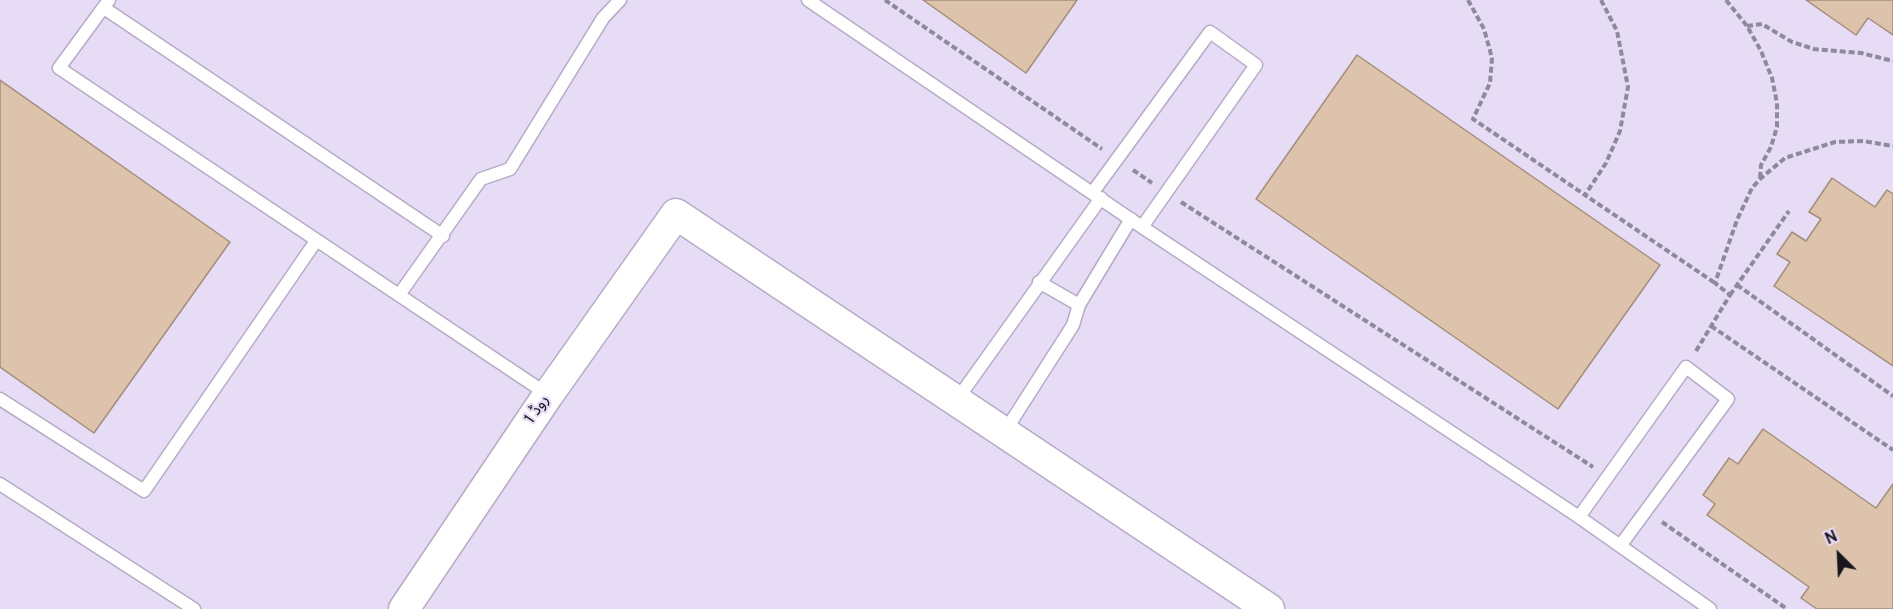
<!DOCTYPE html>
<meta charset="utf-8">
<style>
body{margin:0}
#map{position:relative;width:1893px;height:609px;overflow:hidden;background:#e7dcf6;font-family:Overpass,sans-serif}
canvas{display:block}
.north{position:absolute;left:1809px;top:525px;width:60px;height:60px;-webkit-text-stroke:4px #e7dcf6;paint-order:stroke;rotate:336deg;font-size:16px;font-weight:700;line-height:24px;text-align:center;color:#19151e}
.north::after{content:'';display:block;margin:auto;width:21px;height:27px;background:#19151e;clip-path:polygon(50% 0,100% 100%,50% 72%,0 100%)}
</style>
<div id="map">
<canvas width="1893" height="609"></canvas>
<div class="north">N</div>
</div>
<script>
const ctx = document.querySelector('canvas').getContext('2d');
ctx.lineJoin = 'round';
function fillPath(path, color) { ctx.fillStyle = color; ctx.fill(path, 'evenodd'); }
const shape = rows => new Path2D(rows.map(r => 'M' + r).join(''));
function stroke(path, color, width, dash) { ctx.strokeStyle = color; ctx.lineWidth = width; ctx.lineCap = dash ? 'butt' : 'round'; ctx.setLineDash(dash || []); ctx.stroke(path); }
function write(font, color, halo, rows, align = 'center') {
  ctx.font = font + ' Overpass,"Noto Sans Arabic",sans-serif'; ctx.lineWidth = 4.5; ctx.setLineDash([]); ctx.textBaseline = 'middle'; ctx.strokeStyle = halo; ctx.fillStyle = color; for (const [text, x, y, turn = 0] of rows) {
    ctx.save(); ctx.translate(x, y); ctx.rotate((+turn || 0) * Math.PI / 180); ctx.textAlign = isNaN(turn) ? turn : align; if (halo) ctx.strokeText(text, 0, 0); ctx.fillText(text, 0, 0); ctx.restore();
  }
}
const building = shape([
 [923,0,1077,0,1026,73,923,0],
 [1806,0,1893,0,1893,35,1868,18,1856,35,1806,0],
 [1357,55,1660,265,1558,409,1256,199,1357,55],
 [0,80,230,242,94,433,0,367,0,80],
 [1832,178,1875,207,1887,190,1893,194,1893,366,1774,286,1790,262,1777,254,1792,232,1806,241,1821,219,1809,212,1832,178],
 [1763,429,1876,508,1893,484,1893,609,1817,609,1801,598,1809,587,1707,515,1715,504,1703,495,1729,458,1738,464,1763,429]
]);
fillPath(building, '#ddc3ac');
stroke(building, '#a48e7b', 1.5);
const service = shape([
 [109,0,59,68,547,394],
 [808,0,1142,227,1579,517,1710,609],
 [104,8,443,236],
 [1093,192,1210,32,1256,65,1142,227],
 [1039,282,1079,305],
 [399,295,481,179,510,169,603,18,620,0],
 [0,399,144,491,316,241],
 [956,401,1101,198],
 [1004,433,1073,325,1079,305,1131,219],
 [0,484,194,609],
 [1579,517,1686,367,1728,399,1620,546]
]);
const tertiary = shape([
 [404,609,548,395,676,214,1269,609]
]);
stroke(service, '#b6abc5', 15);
stroke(tertiary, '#b6abc5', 33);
stroke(shape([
 [885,0,1102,149],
 [1468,0,1484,29,1492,58,1490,83,1473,119,1585,195],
 [1601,0,1617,31,1628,87,1620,131,1606,163,1585,195,1715,283],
 [1726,0,1747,26,1761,51,1772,78,1777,103,1777,127,1771,147,1761,165,1760,178],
 [1747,26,1762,24,1792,42,1814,49,1861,53,1893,61],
 [1133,170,1152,183],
 [1181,202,1593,467],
 [1737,285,1893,396],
 [1730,295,1789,211],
 [1711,326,1893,450],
 [1696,351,1730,295,1715,283,1737,220,1752,188,1760,179,1785,158,1835,142,1863,141,1893,146],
 [1662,522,1787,609]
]), '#90889b', 4, [6, 3]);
stroke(service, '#fff', 12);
stroke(tertiary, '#fff', 30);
write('16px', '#19151e', '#e7dcf6', [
 ["روڈ 1",538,410,-56]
]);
</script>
